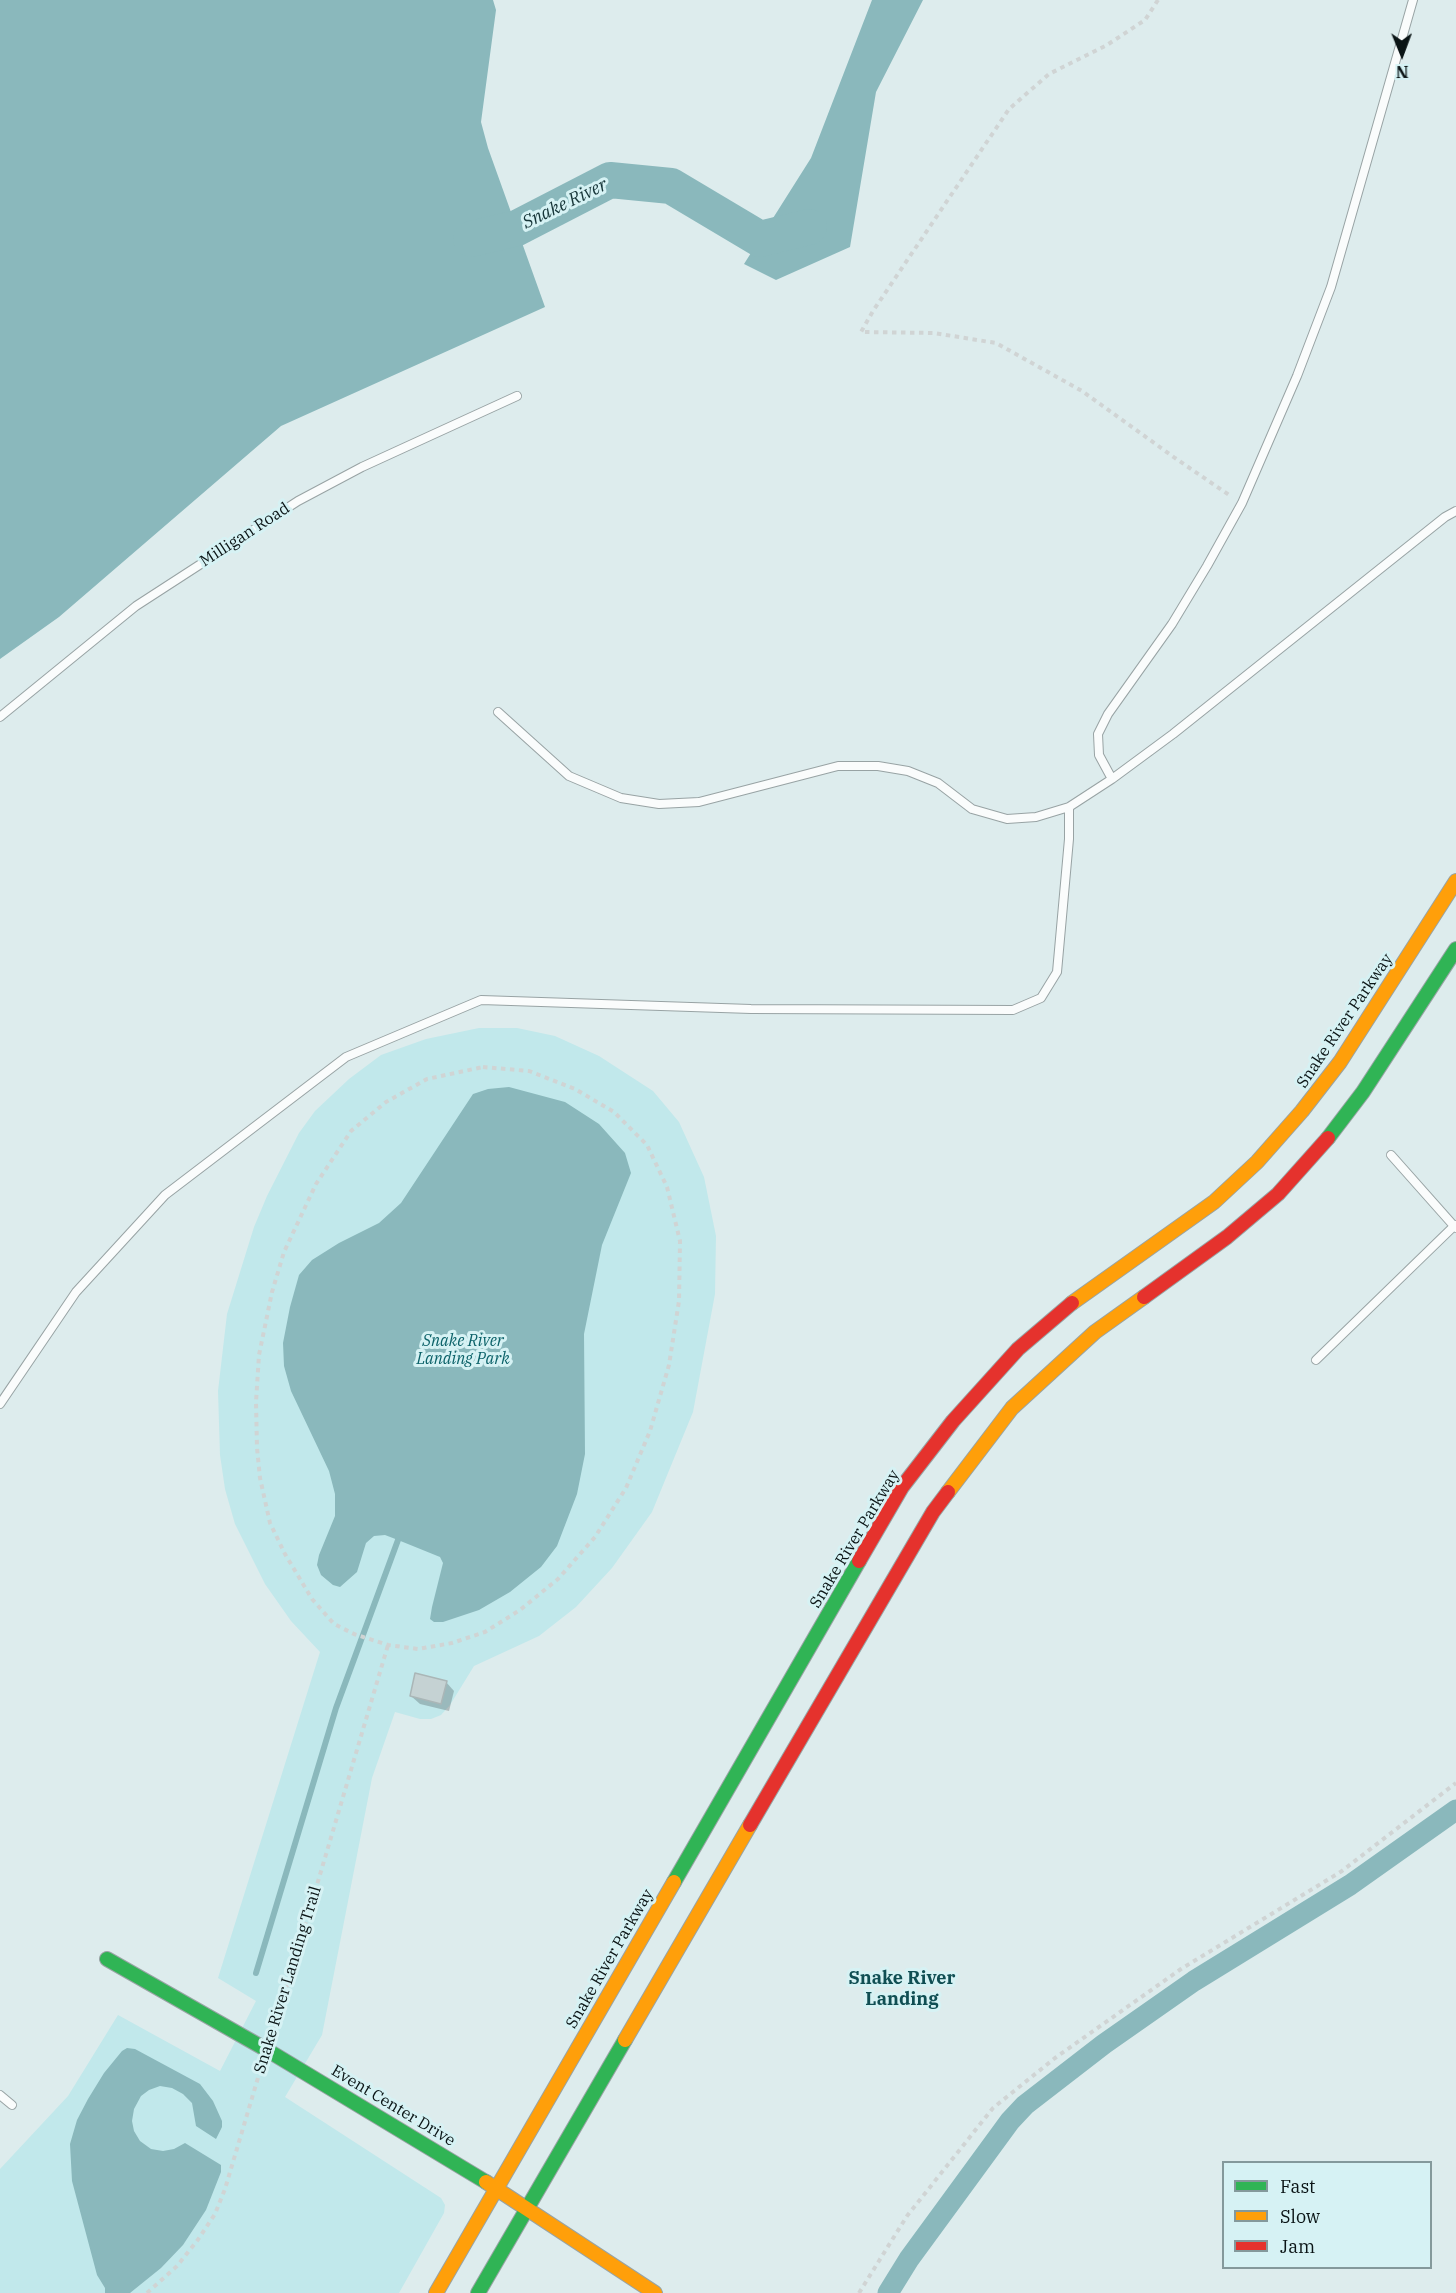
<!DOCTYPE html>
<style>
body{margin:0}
#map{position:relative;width:1456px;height:2293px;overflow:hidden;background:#ddeced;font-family:"IBM Plex Serif",serif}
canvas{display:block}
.legend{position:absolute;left:1222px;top:2161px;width:210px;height:108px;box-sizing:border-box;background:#d6f2f4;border:2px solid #84999b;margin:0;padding:8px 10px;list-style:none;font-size:18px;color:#0a1415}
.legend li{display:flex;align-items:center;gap:12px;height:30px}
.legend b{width:30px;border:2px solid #84999b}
.north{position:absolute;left:1372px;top:24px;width:60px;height:60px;-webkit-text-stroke:4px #d6f2f4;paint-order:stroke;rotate:179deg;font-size:16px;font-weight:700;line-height:24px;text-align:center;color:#0a1415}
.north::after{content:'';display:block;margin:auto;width:21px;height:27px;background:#0a1415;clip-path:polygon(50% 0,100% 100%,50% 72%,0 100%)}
</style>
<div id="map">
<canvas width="1456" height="2293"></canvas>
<ul class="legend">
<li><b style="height:8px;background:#30b455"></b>Fast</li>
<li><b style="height:8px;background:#ff9f0a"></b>Slow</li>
<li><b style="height:8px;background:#e5322d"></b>Jam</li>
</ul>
<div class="north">N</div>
</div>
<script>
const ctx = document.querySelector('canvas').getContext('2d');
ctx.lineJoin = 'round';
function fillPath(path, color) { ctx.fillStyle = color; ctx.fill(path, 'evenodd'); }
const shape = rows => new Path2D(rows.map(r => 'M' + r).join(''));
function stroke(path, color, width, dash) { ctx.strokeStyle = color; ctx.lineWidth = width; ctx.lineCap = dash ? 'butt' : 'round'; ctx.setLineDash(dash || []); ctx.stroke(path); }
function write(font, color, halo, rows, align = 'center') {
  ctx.font = font + ' "IBM Plex Serif",serif'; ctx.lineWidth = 6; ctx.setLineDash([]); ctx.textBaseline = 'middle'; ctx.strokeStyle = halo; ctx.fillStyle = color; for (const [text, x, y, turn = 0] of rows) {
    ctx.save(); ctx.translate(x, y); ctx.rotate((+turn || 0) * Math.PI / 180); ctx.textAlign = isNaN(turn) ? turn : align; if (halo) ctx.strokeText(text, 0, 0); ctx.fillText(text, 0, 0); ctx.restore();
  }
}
fillPath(shape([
 [479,1028,517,1028,555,1036,599,1056,653,1091,679,1122,704,1177,716,1236,715,1294,693,1412,652,1512,612,1568,576,1607,539,1636,474,1666,450,1705,441,1715,431,1719,420,1719,395,1712,372,1778,322,2035,285,2097,441,2198,445,2205,444,2213,399,2293,0,2293,0,2169,68,2096,118,2015,220,2071,256,2001,218,1978,320,1652,291,1621,265,1584,235,1524,225,1489,220,1455,218,1391,227,1314,254,1227,267,1196,299,1133,315,1111,349,1079,381,1055,426,1039]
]), '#c1e8eb');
fillPath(shape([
 [0,0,493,0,496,10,481,122,488,148,545,307,281,426,59,617,0,659],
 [872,0,923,0,876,92,850,247,776,280,744,264,811,158],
 [509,1087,565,1102,599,1124,625,1153,631,1173,602,1245,584,1334,585,1454,577,1494,557,1546,541,1567,510,1592,479,1610,443,1622,434,1622,430,1619,432,1607,443,1563,440,1557,398,1540,385,1535,374,1536,366,1543,357,1572,340,1587,333,1585,321,1575,317,1565,319,1555,335,1516,335,1494,329,1471,291,1391,284,1366,283,1343,290,1307,299,1275,312,1260,339,1243,379,1223,401,1203,473,1094,488,1089],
 [127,2048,135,2049,200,2084,213,2101,222,2121,222,2127,216,2139,196,2126,192,2103,183,2094,172,2088,160,2086,149,2090,141,2096,134,2109,132,2121,134,2131,140,2141,151,2149,163,2151,174,2149,185,2143,221,2165,221,2172,206,2210,183,2245,161,2268,130,2293,105,2293,105,2288,97,2275,72,2181,70,2144,77,2120,88,2099,104,2073,122,2051]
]), '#8ab8bc');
fillPath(shape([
 [446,1682,454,1691,449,1711,420,1704,411,1696]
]), '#0003');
stroke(shape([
 [256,1973,336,1708,398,1540]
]), '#8ab8bc', 6);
stroke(shape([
 [888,2293,909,2259,1010,2121,1025,2105,1104,2044,1194,1981,1350,1885,1456,1810]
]), '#8ab8bc', 21);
stroke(shape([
 [471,239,517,228,610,180,671,186,760,239,809,227]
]), '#8ab8bc', 36);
const building = shape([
 [415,1673,447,1681,441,1704,410,1696,415,1673]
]);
fillPath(building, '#c5d2d3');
stroke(building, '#aab6b7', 1.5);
const lane = shape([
 [498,712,569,776,621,798,659,804,699,802,838,766,878,766,908,771,938,783,972,809,1007,819,1036,817,1069,807,1112,779,1173,734,1445,517,1456,511],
 [0,717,136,606,298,501,362,467,517,396],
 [1112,779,1099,755,1098,734,1108,714,1172,624,1207,566,1242,503,1297,376,1331,287,1413,0],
 [1391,1155,1454,1226,1456,1225],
 [1316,1360,1454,1226,1456,1228],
 [0,1404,76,1292,165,1195,346,1057,481,1000,751,1009,1013,1010,1041,998,1057,972,1069,839,1069,807],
 [0,2095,12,2105]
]);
const fast = shape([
 [1328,1138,1363,1092,1456,949],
 [674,1882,859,1561],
 [107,1959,267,2050,486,2182],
 [478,2293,625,2040]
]);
const slow = shape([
 [1072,1303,1214,1202,1257,1162,1302,1111,1340,1062,1456,881],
 [948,1492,1012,1408,1095,1332,1144,1297],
 [625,2040,750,1825],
 [486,2182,655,2293],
 [436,2293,674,1882]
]);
const jam = shape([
 [1144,1297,1227,1237,1278,1194,1328,1138],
 [859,1561,902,1487,953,1421,1018,1349,1072,1303],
 [750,1825,933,1512,948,1492]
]);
stroke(lane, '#98a3a4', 10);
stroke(fast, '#98a3a4', 16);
stroke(slow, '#98a3a4', 16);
stroke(jam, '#98a3a4', 16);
stroke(shape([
 [1158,0,1145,20,1107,45,1049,74,1009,109,873,311,861,332,934,333,996,343,1082,391,1175,458,1232,497],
 [483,1067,529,1071,575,1089,614,1112,647,1145,667,1187,680,1241,679,1301,669,1365,650,1431,626,1488,595,1537,558,1579,520,1610,485,1632,452,1643,418,1649,388,1645,354,1634,334,1624,312,1599,285,1554,270,1523,260,1478,257,1448,256,1402,259,1355,272,1292,284,1252,316,1184,351,1131,386,1102,427,1079,483,1067],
 [274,2030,388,1645],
 [147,2293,177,2266,197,2241,215,2214,225,2189,260,2071],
 [859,2293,907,2216,993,2108,1055,2058,1181,1969,1342,1871,1456,1783]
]), '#d0d4d4', 4, [4.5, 4.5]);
stroke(lane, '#fafcfc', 8);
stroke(fast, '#30b455', 14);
stroke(slow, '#ff9f0a', 14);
stroke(jam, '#e5322d', 14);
write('16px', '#0a1415', '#d6f2f4', [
 ["Milligan Road",245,535,-33],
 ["Snake River Parkway",1345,1021,-56],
 ["Snake River Parkway",855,1539,-59],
 ["Snake River Parkway",610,1959,-60],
 ["Snake River Landing Trail",288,1980,-73],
 ["Event Center Drive",393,2106,31]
]);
write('italic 16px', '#0c6269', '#d6f2f4', [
 ["Snake River",463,1341],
 ["Landing Park",463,1359]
]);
write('italic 18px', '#163538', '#d6f2f4', [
 ["Snake River",565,204,-26]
]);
write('bold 18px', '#104e53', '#d6f2f4', [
 ["Snake River",902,1979],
 ["Landing",902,2000]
]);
</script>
